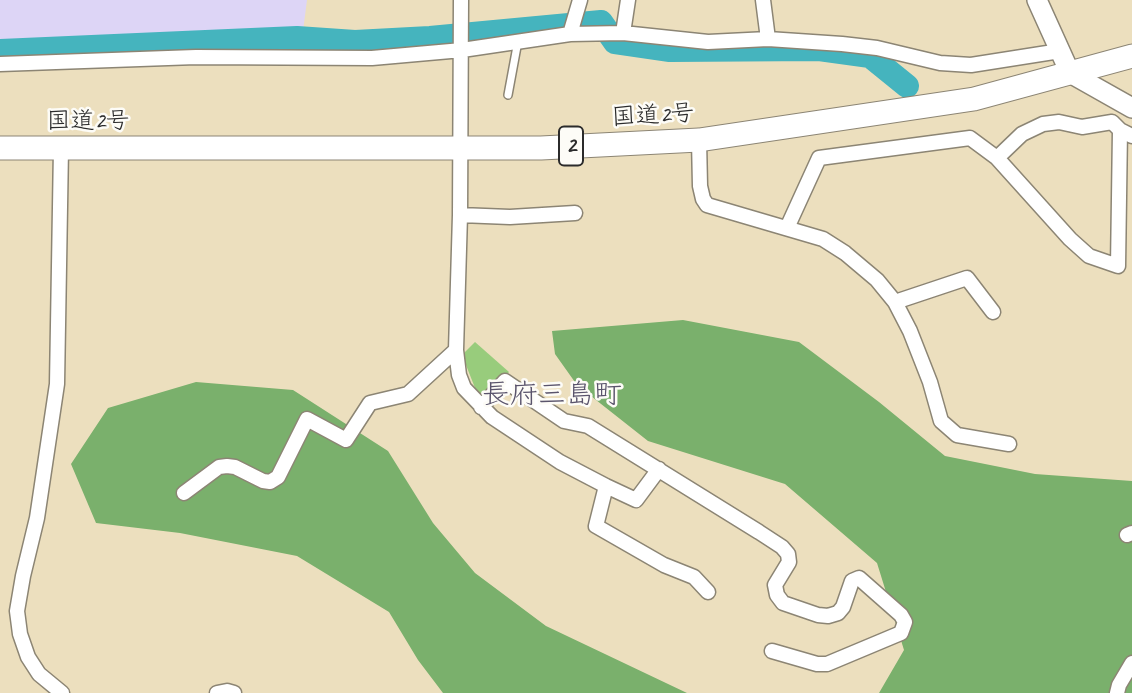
<!DOCTYPE html>
<meta charset="utf-8">
<style>
body{margin:0}
canvas{display:block;background:#ecdfbe}
</style>
<canvas width="1132" height="693"></canvas>
<script>
const ctx = document.querySelector('canvas').getContext('2d');
ctx.lineJoin = 'round';
function fillPath(path, color) { ctx.fillStyle = color; ctx.fill(path, 'evenodd'); }
const shape = rows => new Path2D(rows.map(r => 'M' + r).join(''));
function stroke(path, color, width, dash) { ctx.strokeStyle = color; ctx.lineWidth = width; ctx.lineCap = dash ? 'butt' : 'round'; ctx.setLineDash(dash || []); ctx.stroke(path); }
function write(font, color, halo, rows, align = 'center') {
  ctx.font = font + ' Caveat,"Klee One",sans-serif'; ctx.lineWidth = 5; ctx.setLineDash([]); ctx.textBaseline = 'middle'; ctx.strokeStyle = halo; ctx.fillStyle = color; for (const [text, x, y, turn = 0] of rows) {
    ctx.save(); ctx.translate(x, y); ctx.rotate((+turn || 0) * Math.PI / 180); ctx.textAlign = isNaN(turn) ? turn : align; if (halo) ctx.strokeText(text, 0, 0); ctx.fillText(text, 0, 0); ctx.restore();
  }
}
fillPath(shape([
 [0,0,307,0,303,31,200,33,0,46]
]), '#ddd5f6');
fillPath(shape([
 [475,342,509,372,489,396,477,393,464,360,465,352]
]), '#98cc7c');
fillPath(shape([
 [683,320,799,342,879,402,945,456,1035,474,1132,481,1132,693,879,693,904,650,877,563,785,484,648,441,577,385,555,354,552,331],
 [196,382,293,390,388,451,433,523,475,573,546,626,687,693,443,693,418,660,389,612,297,556,180,533,96,523,71,464,108,408]
]), '#7ab06c');
stroke(shape([
 [0,51,297,38,355,42,430,38,601,22,615,42,670,50,819,49,870,56,907,86]
]), '#45b4be', 24);
const service = shape([
 [508,95,518,41]
]);
const minor = shape([
 [461,0,460,215,456,350,459,375,464,388,492,417,560,462,606,486,636,500,659,469],
 [763,0,768,39],
 [623,33,628,0],
 [570,34,580,0],
 [0,64,196,57,372,58,462,50,570,34,623,33,708,42,768,39,842,44,877,48,940,63,971,65,1060,51],
 [699,140,700,186,703,199,707,205,823,239,845,253,877,280,895,302,910,331,930,382,941,421,957,435,1009,444],
 [61,148,57,384,37,518,23,576,17,611,20,634,28,657,39,674,62,693],
 [997,158,1022,134,1043,124,1059,122,1082,127,1112,122,1120,130],
 [460,215,510,217,575,213],
 [787,228,819,158,970,138,997,158,1070,239,1089,256,1118,266,1120,130,1132,136],
 [895,302,967,278,993,312],
 [481,407,505,381,564,421,588,426,759,532,782,547,788,554,789,562,775,585,777,595,783,603,818,615,828,616,838,613,843,607,852,581,859,578,901,615,905,622,901,633,827,664,817,664,772,651],
 [606,486,596,526,664,565,694,577,708,592],
 [184,493,219,467,227,466,235,467,263,481,270,482,278,477,307,419,346,440,370,403,408,394,456,350],
 [1127,535,1132,533],
 [217,693,227,691,234,693],
 [1117,693,1119,685,1132,663]
]);
const secondary = shape([
 [1037,0,1070,73,1132,108]
]);
const trunk = shape([
 [0,148,541,148,699,140,974,99,1132,56]
]);
stroke(service, '#8c8574', 10);
stroke(minor, '#8c8574', 17);
stroke(secondary, '#8c8574', 22);
stroke(trunk, '#8c8574', 25);
stroke(service, '#fff', 7);
stroke(minor, '#fff', 14);
stroke(secondary, '#fff', 19);
stroke(trunk, '#fff', 23);
for (const [x, y, w] of [
 [571,146,24]
]) { const box = new Path2D(); box.roundRect(x - w / 2, y - 19.5, w, 39, 5); ctx.fillStyle = '#fdfcf7'; ctx.fill(box); stroke(box, '#2b2b2b', 2); }
write('bold 23px', '#2b2b2b', null, [
 ["2",571,146]
]);
write('24px', '#2b2b2b', '#fdfcf7', [
 ["国道2号",653,116,-3],
 ["国道2号",88,122]
]);
write('28px', '#5a546c', '#fdfcf7', [
 ["長府三島町",552,396]
]);
</script>
